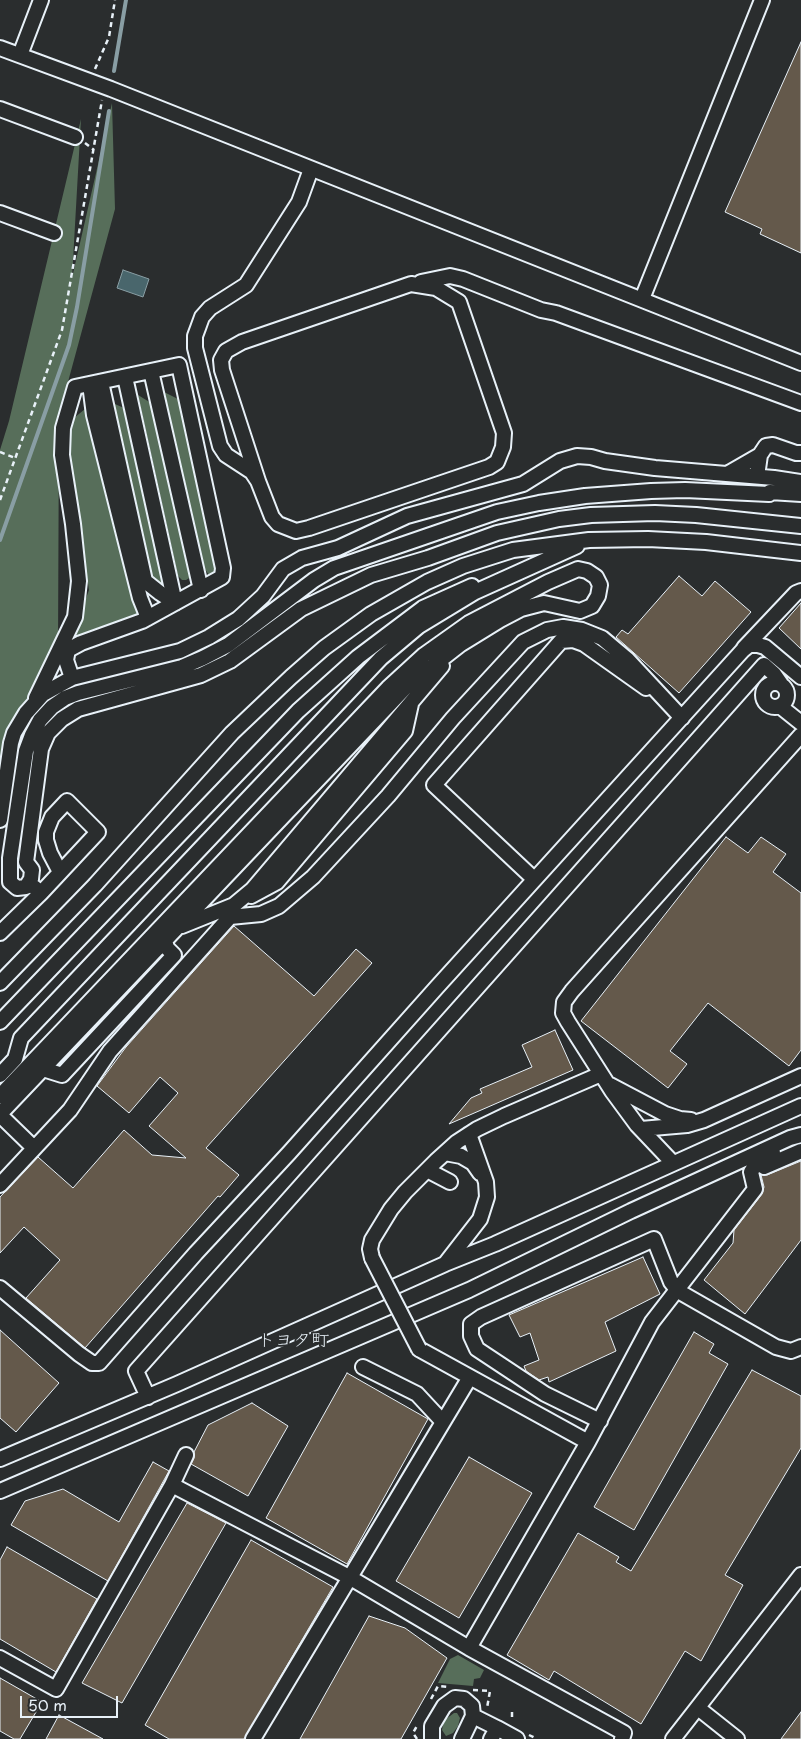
<!DOCTYPE html>
<meta charset="utf-8">
<style>
body{margin:0}
#map{position:relative;width:801px;height:1739px;overflow:hidden;background:#2a2d2e;font-family:"Playpen Sans",sans-serif}
canvas{display:block}
.scale{position:absolute;left:20px;top:1696px;width:98px;height:22px;box-sizing:border-box;border:2px solid #e8f1f8;border-top:0;padding-left:6px;font-size:15px;line-height:18px;white-space:nowrap;color:#e8f1f8;-webkit-text-stroke:4px #2a2d2e;paint-order:stroke}
</style>
<div id="map">
<canvas width="801" height="1739"></canvas>
<div class="scale">50 m</div>
</div>
<script>
const ctx = document.querySelector('canvas').getContext('2d');
ctx.lineJoin = 'round';
function fillPath(path, color) { ctx.fillStyle = color; ctx.fill(path, 'evenodd'); }
const shape = rows => new Path2D(rows.map(r => 'M' + r).join(''));
function stroke(path, color, width, dash) { ctx.strokeStyle = color; ctx.lineWidth = width; ctx.lineCap = dash ? 'butt' : 'round'; ctx.setLineDash(dash || []); ctx.stroke(path); }
function write(font, color, halo, rows, align = 'center') {
  ctx.font = font + ' "Playpen Sans","Klee One",sans-serif'; ctx.lineWidth = 4; ctx.setLineDash([]); ctx.textBaseline = 'middle'; ctx.strokeStyle = halo; ctx.fillStyle = color; for (const [text, x, y, turn = 0] of rows) {
    ctx.save(); ctx.translate(x, y); ctx.rotate((+turn || 0) * Math.PI / 180); ctx.textAlign = isNaN(turn) ? turn : align; if (halo) ctx.strokeText(text, 0, 0); ctx.fillText(text, 0, 0); ctx.restore();
  }
}
fillPath(shape([
 [112,103,115,209,59,415,58,649,11,730,0,804,0,450,9,421,81,119,72,278],
 [164,392,178,399,218,568,217,572,213,575,209,575,204,568],
 [138,395,151,403,191,572,191,577,186,580,182,580,178,576],
 [108,401,124,408,165,583,164,589,151,581],
 [85,409,93,420,139,616,79,638,74,632,89,590,68,447,74,418],
 [458,1655,484,1670,480,1678,474,1679,473,1686,438,1683,450,1659],
 [454,1713,457,1713,460,1718,458,1726,453,1733,446,1736,442,1730,443,1725,446,1719]
]), '#576e5a');
const water = shape([
 [123,270,149,279,143,297,117,288,123,270]
]);
fillPath(water, '#49666c');
stroke(water, '#899ea4', 1);
stroke(shape([
 [114,71,126,0],
 [0,540,69,345,77,307,109,111]
]), '#899ea4', 4);
const building = shape([
 [801,42,801,253,760,234,762,229,725,212,801,42],
 [679,576,702,596,715,581,751,612,679,693,616,637,622,630,628,634,679,576],
 [801,603,801,649,779,628,801,603],
 [726,837,748,853,761,837,786,854,773,872,801,893,801,1050,789,1066,708,1003,670,1051,687,1064,668,1088,581,1021,726,837],
 [234,926,314,996,356,949,372,963,206,1148,239,1175,220,1197,218,1196,85,1348,26,1298,60,1260,24,1227,0,1253,0,1197,38,1157,73,1188,124,1130,152,1155,186,1158,149,1126,178,1093,160,1077,129,1113,97,1086,126,1047,234,926],
 [555,1030,573,1070,449,1124,471,1098,482,1093,480,1089,532,1067,522,1045,555,1030],
 [801,1161,801,1240,745,1314,704,1280,733,1243,734,1230,762,1194,764,1187,761,1175,767,1175,801,1161],
 [643,1257,660,1294,605,1322,616,1351,549,1382,548,1377,539,1380,526,1371,524,1366,539,1360,530,1333,520,1337,509,1315,643,1257],
 [0,1330,59,1383,16,1432,0,1418,0,1330],
 [694,1332,714,1344,709,1353,728,1364,634,1530,594,1507,694,1332],
 [752,1370,801,1396,801,1448,725,1575,743,1585,701,1661,685,1651,641,1724,554,1671,549,1680,507,1655,578,1533,619,1557,616,1562,631,1571,752,1370],
 [347,1373,428,1419,347,1564,266,1518,347,1373],
 [252,1403,288,1426,248,1496,191,1464,194,1458,194,1452,208,1425,252,1403],
 [469,1457,532,1493,459,1618,396,1581,469,1457],
 [153,1462,169,1471,108,1581,11,1525,25,1501,63,1489,119,1522,153,1462],
 [187,1503,226,1523,122,1703,82,1683,187,1503],
 [251,1540,333,1587,244,1739,169,1739,145,1725,251,1540],
 [7,1547,97,1599,56,1672,0,1639,0,1560,7,1547],
 [369,1616,405,1628,447,1658,401,1739,300,1739,369,1616],
 [0,1678,42,1702,20,1739,14,1739,0,1731,0,1678],
 [801,1712,801,1739,781,1739,801,1712],
 [59,1715,103,1739,46,1739,59,1715]
]);
fillPath(building, '#64594b');
stroke(building, '#e8f1f8', 1);
const minor = shape([
 [0,48,111,89,801,363],
 [20,55,41,0],
 [0,109,75,137],
 [0,213,54,233],
 [421,282,450,276,463,279,541,310,556,313,801,403],
 [642,299,762,0],
 [151,371,201,590],
 [125,377,175,603],
 [101,382,145,581,160,593,175,603],
 [90,384,94,415,140,598,148,618],
 [727,474,760,455],
 [757,476,760,455,766,446,773,445,796,453,801,453],
 [258,481,222,370,221,360,226,351,242,342,411,284,436,288,459,302,504,433,503,447,497,462,489,467,309,528,296,531,278,524,272,517,258,481,252,472,226,455,220,446,195,348,195,336,198,328,202,317,210,308,246,285,299,202,311,169],
 [801,494,770,492,769,494,685,490,651,491,585,496,539,503,497,512,334,568,314,580,228,645,203,658,182,667,78,693,65,698,52,707,40,720,32,735,26,751,10,858,10,882,17,888,26,887,31,879,32,870,26,862,41,749,48,733,62,719,78,709,201,675,230,661,301,609,371,575,428,558,497,533,559,519,591,515,655,513,696,515,801,526],
 [744,648,796,593,801,591],
 '763 695a12 12 0 1 1 24 0a12 12 0 1 1-24 0Z',
 [36,698,75,617,79,581,73,524,62,455,63,428,75,387,179,365,223,568,222,577,142,621,81,643,68,650,66,660,72,678],
 [781,707,801,723],
 [0,820,11,743,14,733,26,713,43,694,72,678,180,651,209,637,238,619,263,596,283,569,302,558,338,548,407,516,523,484,560,461,577,456,591,457,605,461,655,468,774,478,801,482],
 [534,879,434,785,561,641,573,640,584,644,646,688],
 [41,893,98,832,67,801,52,817,46,832,46,840,50,853,60,872],
 [251,896,277,882,405,731,411,704],
 [182,926,234,905,252,890,442,666],
 [0,933,41,893,34,887],
 [0,983,95,885,232,733,291,677,324,648,371,614,427,582,463,566,513,550,589,540,648,539,706,542,801,553],
 [0,1022,298,711,358,657,423,608,472,586],
 [43,1069,62,1075,174,955,167,948,165,941],
 [0,1075,15,1059,21,1038,381,658,419,626,475,592,577,546],
 [610,1085,665,1114,680,1119,691,1120],
 [0,1096,388,688,424,655,469,623,548,582,578,569,587,571,596,577,600,585,598,596,592,606,580,611,544,603,521,609,500,620,461,644,406,687,0,1114],
 [0,1115,34,1148],
 [641,1129,687,1125,704,1120,801,1076],
 [445,1153,461,1156,473,1163,480,1173],
 [673,1163,637,1125,612,1091,568,1022,563,1013,564,1002,572,991,801,735],
 [764,1167,801,1151],
 [427,1170,450,1182],
 [0,1185,70,1110,110,1051,230,917,261,914,279,906,313,877,388,796,453,718,523,642,547,630,563,627,582,630,602,638,627,659,682,718],
 [372,1258,370,1249,372,1240,391,1209,405,1192,436,1161,457,1142,477,1129,504,1116,601,1074],
 [445,1264,480,1219,487,1197,486,1182,469,1134],
 [0,1288,79,1354,92,1363,99,1363,196,1253,289,1153,437,987,743,650,749,645,758,645,765,647,801,677],
 [419,1349,588,1442],
 [363,1367,417,1394,443,1422],
 [148,1397,136,1371,764,665,774,674,781,684],
 [600,1421,545,1394,477,1349,471,1336,471,1324,481,1317,654,1239,671,1282,678,1291,776,1347,791,1351,801,1347],
 [0,1459,177,1384,445,1264,495,1244,801,1106],
 [172,1485,349,1577,469,1648,624,1733,622,1739],
 [0,1491,469,1290,631,1211,790,1138,801,1135],
 [469,1648,588,1442,652,1322,755,1189,751,1172,754,1167,773,1153],
 [0,1658,56,1689,172,1485,186,1455],
 [698,1708,737,1739],
 [473,1716,497,1728],
 [253,1739,470,1377],
 [432,1739,432,1726,444,1706,455,1698,464,1699,472,1706,473,1716,462,1739],
 [491,1739,497,1728,517,1739],
 [673,1739,801,1575]
]);
stroke(minor, '#e8f1f8', 18);
stroke(shape([
 [95,69,109,37,115,0],
 [85,143,94,150],
 [0,452,15,458],
 [0,500,62,330,102,100],
 [473,1690,490,1691,487,1708],
 [431,1699,438,1686,448,1687],
 [512,1712,512,1721],
 [529,1735,537,1739],
 [417,1739,413,1733,418,1724]
]), '#e8f1f8', 2.5, [5, 4]);
stroke(minor, '#2a2d2e', 14);
const minorBridge = shape([
 [372,1258,419,1349]
]);
stroke(minorBridge, '#e8f1f8', 18, []);
stroke(minorBridge, '#2a2d2e', 14);
write('18px', '#e8f1f8', '#2a2d2e', [
 ["トヨタ町",293,1341]
]);
</script>
